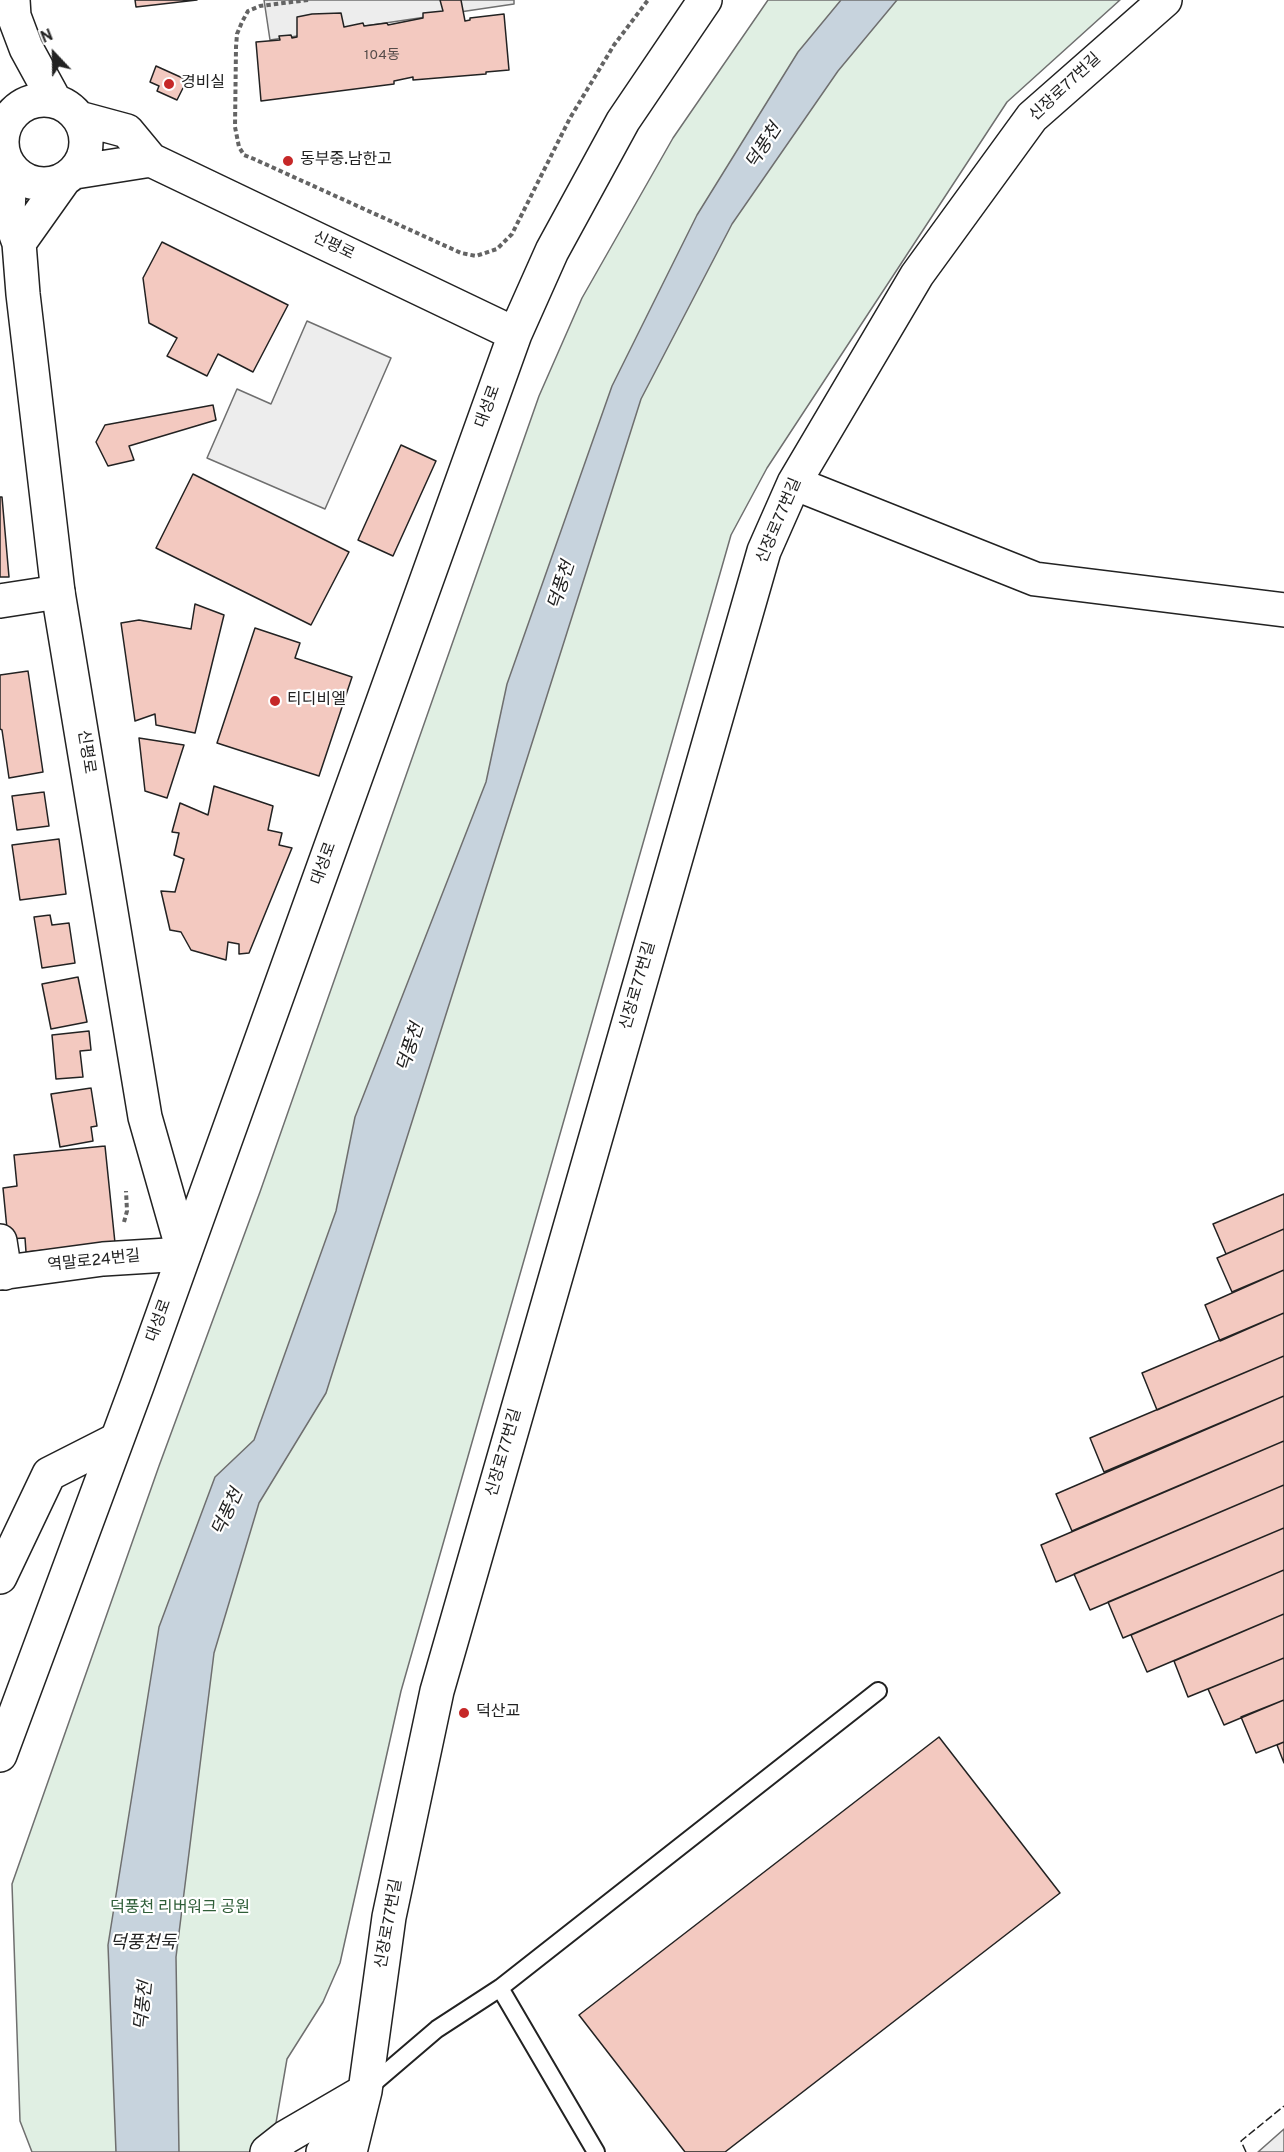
<!DOCTYPE html>
<meta charset="utf-8">
<style>
body{margin:0}
#map{position:relative;width:1284px;height:2152px;overflow:hidden;background:#fff;font-family:Overpass,sans-serif}
canvas{display:block}
.north{position:absolute;left:24px;top:24px;width:60px;height:60px;-webkit-text-stroke:4px #fff;paint-order:stroke;rotate:338deg;font-size:16px;font-weight:700;line-height:24px;text-align:center;color:#222}
.north::after{content:'';display:block;margin:auto;width:21px;height:27px;background:#222;clip-path:polygon(50% 0,100% 100%,50% 72%,0 100%)}
</style>
<div id="map">
<canvas width="1284" height="2152"></canvas>
<div class="north">N</div>
</div>
<script>
const ctx = document.querySelector('canvas').getContext('2d');
ctx.lineJoin = 'round';
function fillPath(path, color) { ctx.fillStyle = color; ctx.fill(path, 'evenodd'); }
const shape = rows => new Path2D(rows.map(r => 'M' + r).join(''));
function stroke(path, color, width, dash) { ctx.strokeStyle = color; ctx.lineWidth = width; ctx.lineCap = dash ? 'butt' : 'round'; ctx.setLineDash(dash || []); ctx.stroke(path); }
function write(font, color, halo, rows, align = 'center') {
  ctx.font = font + ' Overpass,"Noto Sans KR",sans-serif'; ctx.lineWidth = 4.5; ctx.setLineDash([]); ctx.textBaseline = 'middle'; ctx.strokeStyle = halo; ctx.fillStyle = color; for (const [text, x, y, turn = 0] of rows) {
    ctx.save(); ctx.translate(x, y); ctx.rotate((+turn || 0) * Math.PI / 180); ctx.textAlign = isNaN(turn) ? turn : align; if (halo) ctx.strokeText(text, 0, 0); ctx.fillText(text, 0, 0); ctx.restore();
  }
}
const green = shape([
 [768,0,1120,0,1007,102,767,468,731,535,401,1691,340,1963,323,2002,287,2059,271,2152,32,2152,20,2121,12,1884,159,1466,260,1192,539,396,582,298,673,138,768,0]
]);
fillPath(green, '#e0efe3');
stroke(green, '#6f6f6f', 1.5);
const parking = shape([
 [264,0,514,0,514,4,270,40,264,0],
 [307,321,391,358,325,509,207,458,237,389,271,404,307,321],
 [1284,2129,1284,2152,1258,2152,1284,2129]
]);
fillPath(parking, '#ededed');
stroke(parking, '#6f6f6f', 1.5);
const water = shape([
 [841,0,897,0,838,71,732,224,641,399,326,1393,259,1503,214,1653,176,1957,179,2152,116,2152,108,1945,159,1627,215,1477,254,1440,336,1211,355,1117,486,782,507,684,612,386,697,215,798,52,841,0]
]);
fillPath(water, '#c7d3dd');
stroke(water, '#6f6f6f', 1.5);
const building = shape([
 [135,0,197,0,136,7,135,0],
 [440,0,461,0,465,21,470,20,470,18,504,14,509,70,486,72,486,74,413,80,413,77,394,81,394,84,261,101,256,42,280,40,279,36,291,35,292,38,297,37,297,17,312,14,341,13,344,27,363,23,364,26,387,23,388,25,423,18,423,13,443,11,440,0],
 [156,66,187,80,177,100,157,91,159,86,150,82,156,66],
 [162,242,288,305,253,372,218,354,207,376,167,356,177,338,149,323,143,278,162,242],
 [213,405,216,420,129,446,134,460,108,466,96,442,105,425,213,405],
 [401,445,436,461,393,556,358,540,401,445],
 [193,474,349,552,311,625,156,548,193,474],
 [0,497,2,497,9,577,0,577,0,497],
 [195,604,224,615,195,733,156,725,155,714,135,721,121,623,139,620,191,629,195,604],
 [255,628,300,643,295,658,352,677,319,776,217,743,255,628],
 [28,671,43,772,9,778,2,730,0,729,0,675,28,671],
 [139,738,184,745,167,798,145,791,139,738],
 [214,786,273,806,268,830,282,833,279,845,292,848,249,953,239,954,239,944,228,942,226,960,191,950,181,932,170,930,161,891,175,892,184,859,174,855,179,833,172,832,180,803,208,815,214,786],
 [44,792,49,826,17,830,12,796,44,792],
 [59,839,66,894,20,900,12,845,59,839],
 [50,915,52,925,69,923,75,963,42,968,34,917,50,915],
 [78,977,87,1022,51,1029,42,984,78,977],
 [89,1031,91,1050,80,1051,83,1077,56,1079,52,1035,89,1031],
 [91,1088,97,1126,91,1127,93,1141,60,1147,51,1094,91,1088],
 [105,1146,115,1243,26,1252,25,1238,8,1239,3,1188,17,1186,14,1155,105,1146],
 [1284,1194,1284,1229,1226,1254,1213,1224,1284,1194],
 [1284,1229,1284,1270,1232,1292,1217,1258,1284,1229],
 [1284,1270,1284,1313,1220,1341,1205,1305,1284,1270],
 [1284,1313,1284,1356,1157,1410,1142,1373,1284,1313],
 [1284,1356,1284,1396,1104,1472,1090,1438,1284,1356],
 [1284,1396,1284,1441,1072,1531,1056,1494,1284,1396],
 [1284,1441,1284,1485,1056,1582,1041,1545,1284,1441],
 [1284,1485,1284,1528,1090,1610,1074,1574,1284,1485],
 [1284,1528,1284,1570,1123,1638,1108,1602,1284,1528],
 [1284,1570,1284,1614,1147,1672,1131,1635,1284,1570],
 [1284,1614,1284,1658,1188,1697,1174,1661,1284,1614],
 [1284,1658,1284,1700,1224,1725,1208,1689,1284,1658],
 [1284,1700,1284,1742,1256,1753,1241,1717,1284,1700],
 [939,1737,1060,1893,725,2152,685,2152,579,2015,939,1737],
 [1284,1742,1284,1763,1277,1745,1284,1742]
]);
fillPath(building, '#f3c9c0');
stroke(building, '#222', 1.5);
const service = shape([
 [500,1988,596,2152],
 [368,2088,437,2029,500,1988,878,1691]
]);
const minor = shape([
 [794,483,1035,579,1284,610],
 [0,601,58,592],
 [0,1241,5,1273],
 [0,1273,103,1259,184,1254],
 [0,1577,49,1474,116,1440],
 [267,2152,286,2137,365,2091],
 [323,2152,354,2107],
 [350,2152,365,2091,389,1917,437,1691,764,551,794,483,917,275,1032,117,1165,0]
]);
const tertiary = shape([
 [13,0,14,16,26,48,55,101],
 '2 142a42 42 0 1 1 84 0a42 42 0 1 1-84 0Z',
 [79,118,127,131,151,160,515,334],
 [10,167,8,213,19,243,23,294,58,592,145,1117,184,1254],
 [75,172,151,160],
 [19,243,63,181],
 [0,1755,137,1386,515,334,552,251,623,121,705,0]
]);
stroke(service, '#222', 20);
stroke(minor, '#222', 36);
stroke(tertiary, '#222', 36);
stroke(shape([
 [308,0,260,6,248,11,242,22,237,34,236,47,235,127,239,147,244,155,254,159,461,253,476,256,497,249,512,234,570,118,614,45,648,0],
 [124,1222,127,1211,126,1191]
]), '#646464', 4, [4.5, 3]);
stroke(service, '#fff', 16);
stroke(minor, '#fff', 33);
stroke(tertiary, '#fff', 33);
stroke(shape([
 [1246,2152,1241,2141,1284,2106]
]), '#222', 1.5, [8, 3]);
for (const [x, y, r, color] of [
 [169,84,6,"#c62828"],
 [288,161,6,"#c62828"],
 [275,701,6,"#c62828"],
 [464,1713,6,"#c62828"]
]) { const dot = new Path2D(); dot.arc(x, y, r, 0, 2 * Math.PI); ctx.fillStyle = color; ctx.fill(dot); stroke(dot, '#fff', 2); }
write('14px', '#564c4a', null, [
 ["104동",382,56]
]);
write('16px', '#222', '#fff', [
 ["경비실",181,84],
 ["동부중.남한고",300,161],
 ["티디비엘",287,701],
 ["덕산교",476,1713]
], 'left');
write('16px', '#222', '#fff', [
 ["신장로77번길",1066,88,-43],
 ["신평로",333,247,26],
 ["대성로",489,407,-70],
 ["신장로77번길",780,521,-67],
 ["신평로",85,752,81],
 ["대성로",325,864,-70],
 ["신장로77번길",639,986,-74],
 ["역말로24번길",94,1262,-6],
 ["대성로",160,1321,-70],
 ["신장로77번길",505,1453,-74],
 ["신장로77번길",390,1924,-80]
]);
write('16px', '#2f5e38', '#fff', [
 ["덕풍천 리버워크 공원",180,1909]
]);
write('italic 18px', '#222', '#fff', [
 ["덕풍천",765,147,-57],
 ["덕풍천",563,586,-72],
 ["덕풍천",412,1048,-72],
 ["덕풍천",229,1513,-65],
 ["덕풍천둑",143,1944],
 ["덕풍천",145,2006,-84]
]);
</script>
